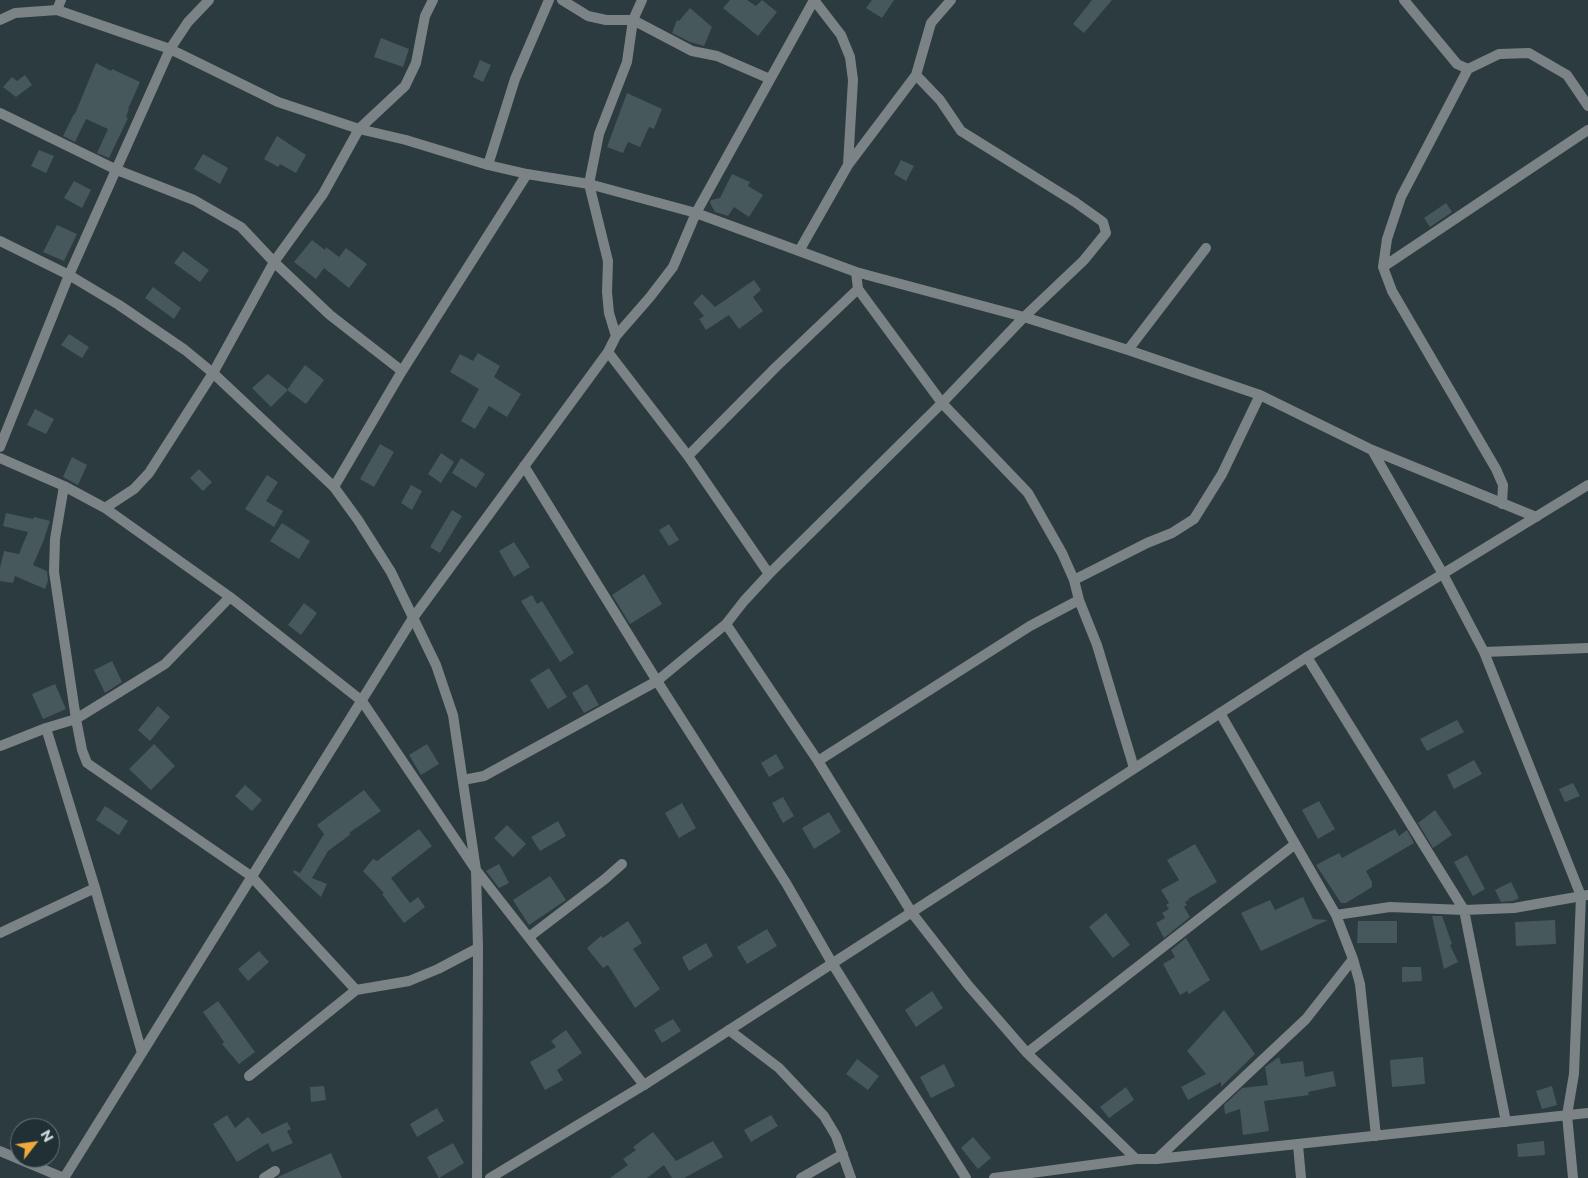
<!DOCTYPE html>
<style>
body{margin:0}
#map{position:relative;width:1588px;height:1178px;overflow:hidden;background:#2b3b3f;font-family:Montserrat,sans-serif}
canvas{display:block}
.north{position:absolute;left:10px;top:1118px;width:50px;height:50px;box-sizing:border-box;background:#213035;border:1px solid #687579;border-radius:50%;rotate:60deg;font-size:14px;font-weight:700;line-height:20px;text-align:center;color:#d3dde0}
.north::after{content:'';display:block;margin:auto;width:18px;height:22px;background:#eea83c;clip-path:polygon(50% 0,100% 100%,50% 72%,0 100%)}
</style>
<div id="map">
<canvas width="1588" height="1178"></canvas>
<div class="north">N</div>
</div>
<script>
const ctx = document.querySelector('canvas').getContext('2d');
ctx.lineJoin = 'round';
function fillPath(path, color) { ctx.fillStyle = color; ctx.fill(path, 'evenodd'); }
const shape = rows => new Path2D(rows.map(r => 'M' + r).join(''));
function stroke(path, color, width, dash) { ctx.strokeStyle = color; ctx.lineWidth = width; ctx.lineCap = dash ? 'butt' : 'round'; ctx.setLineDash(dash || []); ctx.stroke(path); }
fillPath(shape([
 [730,0,747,0,756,6,762,0,777,12,758,36,723,8],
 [872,0,894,0,882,18,866,8],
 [1092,0,1112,0,1084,33,1073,24],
 [690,8,712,27,704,46,690,42,672,33,677,20,679,21],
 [381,38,409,49,403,67,374,57],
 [480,60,491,65,483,82,473,77],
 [96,63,111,71,112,69,140,82,128,109,129,109,126,117,128,118,109,158,97,153,108,129,86,119,75,142,63,136,74,114,75,114],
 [25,75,32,85,16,97,3,87,12,77,17,81],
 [627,93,662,109,654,129,649,127,640,147,628,142,623,153,607,147],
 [277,136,306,155,296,173,280,164,278,167,264,159],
 [39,150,54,156,46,173,31,166],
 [203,154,228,168,220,184,194,169],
 [901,160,914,166,906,181,894,174],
 [732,174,750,182,748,186,763,195,749,217,734,207,728,216,715,212,710,203,711,200,720,198],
 [74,181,91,190,82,208,64,198],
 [1446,203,1452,212,1430,227,1424,218],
 [57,225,77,234,64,261,43,252],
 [312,240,325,250,326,247,339,257,346,248,367,264,349,288,324,268,316,279,294,262],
 [183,251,209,270,200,282,174,263],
 [754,280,761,290,753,297,763,311,739,329,729,315,706,330,699,319,704,316,693,303,702,294,715,307],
 [153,287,181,308,174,319,145,298],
 [69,334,89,347,82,358,61,345],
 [478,353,500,366,494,377,521,394,507,417,489,406,475,429,461,421,479,389,450,372,460,354,473,361],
 [305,365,324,380,306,404,287,390],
 [268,374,288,390,271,407,252,388],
 [35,409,54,419,46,434,27,425],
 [380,444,394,452,374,487,360,479],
 [441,453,454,462,441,483,428,474],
 [72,457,87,465,78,485,63,477],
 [461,458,485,474,476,488,452,473],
 [199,469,212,482,203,491,190,478],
 [267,475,278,482,266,501,283,511,274,527,245,509],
 [411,485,422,491,412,510,401,503],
 [452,510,462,516,440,553,430,547],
 [6,513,33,519,34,517,50,521,43,542,33,565,47,571,48,581,45,589,15,576,13,583,0,581,0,568,4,551,19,554,28,532,3,526],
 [282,523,310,541,299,559,270,541],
 [669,524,679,540,669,546,659,530],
 [514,542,530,567,514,577,499,551],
 [644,574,662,604,630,624,612,595],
 [532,595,537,604,542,601,574,653,560,662,521,601],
 [304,603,317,613,301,635,288,625],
 [112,661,122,682,105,693,94,670],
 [549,668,567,697,548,709,530,680],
 [55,684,66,709,43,719,32,694],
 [587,684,599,705,584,713,572,693],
 [158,706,170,717,150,741,138,730],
 [1457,720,1464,732,1427,751,1420,739],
 [154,744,175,766,151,790,129,769],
 [427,744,439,764,421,775,409,755],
 [776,754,784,768,769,777,761,763],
 [1474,760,1482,774,1454,789,1447,775],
 [1573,783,1580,796,1565,802,1559,789],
 [245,785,262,800,252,811,235,796],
 [364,790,381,811,349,833,351,834,328,851,312,878,327,884,321,897,293,872,294,870,300,873,324,834,317,825],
 [783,797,794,816,783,823,772,803],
 [1319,801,1335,829,1318,839,1302,810],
 [682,803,696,828,679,838,665,813],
 [105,806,128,821,119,835,96,820],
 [1435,810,1452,835,1433,848,1418,823],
 [829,812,841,832,814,849,802,828],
 [558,821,566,836,540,851,531,837],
 [507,825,526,844,513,857,494,838],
 [419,829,432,846,391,878,410,903,418,897,425,907,404,923,382,894,384,893,363,871,373,859,377,861],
 [1395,829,1399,836,1407,830,1414,843,1366,871,1372,882,1372,887,1346,903,1341,903,1316,865,1339,853,1342,858],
 [1195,844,1217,882,1188,899,1189,900,1185,902,1187,905,1184,907,1190,917,1164,938,1156,923,1165,918,1162,913,1169,909,1166,905,1169,903,1161,890,1179,880,1167,860],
 [1467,855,1485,889,1473,896,1454,862],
 [499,864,509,883,499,888,486,871],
 [550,876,566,900,529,925,513,900],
 [1511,882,1519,898,1513,901,1501,902,1495,890],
 [1303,897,1313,919,1328,920,1261,951,1241,913,1270,900,1275,910],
 [1106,913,1130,945,1113,958,1089,927],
 [1432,916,1442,916,1452,944,1450,945,1458,962,1444,969],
 [1555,920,1556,944,1516,946,1515,922],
 [628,921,642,943,633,949,660,989,635,1008,608,965,603,968,587,948,601,936,603,938],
 [1358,921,1397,921,1397,943,1357,943],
 [767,929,777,946,747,964,737,947],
 [1186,938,1210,980,1189,994,1187,991,1180,995,1163,964,1175,957,1171,950],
 [706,943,713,956,689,971,682,957],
 [259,951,269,962,248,981,238,969],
 [1402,967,1421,967,1422,981,1402,982],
 [932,991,943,1008,916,1027,905,1010],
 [218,1001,255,1052,239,1064,222,1044,224,1042,203,1012],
 [1224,1010,1255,1054,1221,1087,1221,1082,1188,1100,1181,1087,1206,1074,1187,1051],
 [673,1019,681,1031,662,1043,654,1030],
 [566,1030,582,1053,557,1070,563,1080,545,1090,530,1062,556,1047,551,1041],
 [1279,1057,1281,1064,1303,1061,1305,1077,1333,1071,1336,1086,1308,1092,1309,1095,1264,1101,1269,1131,1243,1135,1240,1109,1225,1114,1224,1105,1242,1088,1268,1085,1265,1067],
 [1423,1057,1425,1084,1392,1087,1390,1060],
 [857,1059,879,1076,868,1090,846,1074],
 [944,1064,955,1086,931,1098,920,1077],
 [324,1086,326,1100,311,1102,310,1087],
 [1552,1086,1557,1105,1542,1109,1536,1091],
 [1126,1087,1134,1100,1109,1118,1100,1107],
 [437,1108,444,1121,417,1137,410,1124],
 [227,1115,235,1128,248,1117,262,1134,287,1122,291,1129,287,1131,293,1143,272,1152,268,1143,237,1162,213,1124],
 [771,1115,778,1126,751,1142,744,1130],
 [653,1132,676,1161,713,1141,723,1157,684,1178,672,1178,664,1165,647,1178,610,1178,628,1165,623,1159,636,1150,633,1147],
 [973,1137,991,1158,978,1169,961,1148],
 [1544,1141,1545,1155,1518,1157,1517,1144],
 [453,1143,464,1163,439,1178,427,1157],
 [331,1153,342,1178,277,1178,280,1176]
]), '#47585c');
stroke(shape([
 [562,0,588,16,606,20,633,20,692,51,717,56,770,79],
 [1404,0,1457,64,1468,69,1499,54,1529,53,1567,75,1588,106],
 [57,10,170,49,278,102,359,129,406,140,488,165,527,174,589,184,696,213,856,272,1024,317,1128,350,1260,395,1372,450,1536,517],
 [0,20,15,13,57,10,61,0],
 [1468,69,1401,197,1387,239,1383,267,1392,291,1496,469,1503,485,1502,504],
 [916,75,931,23,951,0],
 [0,113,117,170,194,200,241,227,274,262,330,315,402,371],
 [488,165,515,79,549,0],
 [799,251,848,165,853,80,850,57,841,35,814,0],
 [1383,267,1588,130],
 [856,272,858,289,942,403,1028,493,1062,553,1074,580,1079,600,1097,645,1134,768],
 [616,336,609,313,607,292,608,261,589,184,599,134,627,62,633,20,642,0],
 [1128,350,1206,248],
 [608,352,688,456,769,574],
 [0,447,69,275,170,49,188,22,209,0],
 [1372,450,1443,574,1484,652,1581,896,1574,1074,1567,1115,1573,1178],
 [688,456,776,367,858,289],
 [0,458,64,486,105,508,230,597,362,701,476,870,644,1085],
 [524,466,657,681,786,883,832,963,966,1178],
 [64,486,55,539,54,572,76,719,82,750,87,763,251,876,356,990],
 [334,487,402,371,527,174],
 [105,508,134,489,149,473,213,373,274,262,323,194,359,129,405,86,416,63,425,16,433,0],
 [1074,580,1147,543,1172,533,1194,519,1222,474,1260,395],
 [726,624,818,761,912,913,968,985,1027,1053,1136,1159],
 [1484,652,1588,648],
 [1307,657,1464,910,1506,1122],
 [1220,713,1336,915,1353,959,1360,984,1376,1136],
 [46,728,95,888,142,1053],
 [0,746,46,728,76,719,165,664,230,597],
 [818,761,1030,626,1079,600],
 [463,780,484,776,657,681,726,624,744,601,769,574,942,403,1024,317,1084,260,1106,233,1103,222,1075,202,961,131,940,100,916,75,848,165],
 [1336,915,1390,907,1464,910,1514,908,1588,895],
 [0,933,95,888],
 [529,937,605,879,622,864],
 [729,1030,779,1068,824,1116,836,1136,851,1178],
 [1027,1053,1294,845],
 [249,1076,356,990,409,981,438,969,478,948],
 [1298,1145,1301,1178],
 [0,1151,64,1178,413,618,608,352,616,336,650,297,673,267,696,213,814,0],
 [1157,1159,1306,1019,1353,959],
 [264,1178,275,1171],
 [801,1178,843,1154],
 [994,1178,1136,1159,1157,1159,1588,1113]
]), '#7c8386', 10);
stroke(shape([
 [0,241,69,275,119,305,185,350,213,373,334,487,358,520,391,572,436,665,453,715,476,870,478,948,477,1178],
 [490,1178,644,1085,1307,657,1588,485]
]), '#7c8386', 10);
</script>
